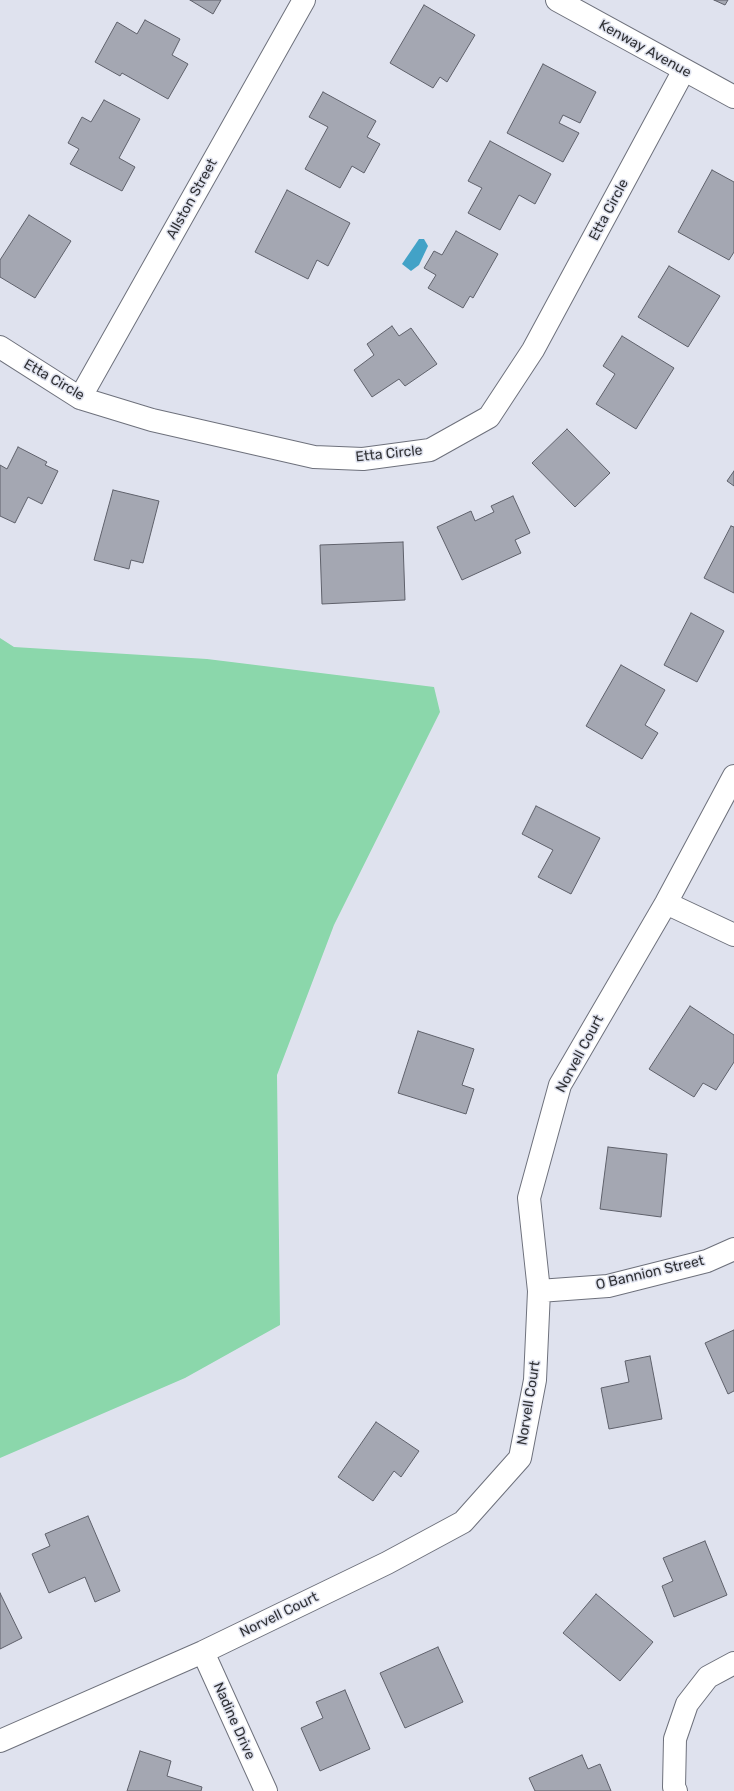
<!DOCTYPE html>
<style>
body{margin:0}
canvas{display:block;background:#dfe2ee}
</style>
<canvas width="734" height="1791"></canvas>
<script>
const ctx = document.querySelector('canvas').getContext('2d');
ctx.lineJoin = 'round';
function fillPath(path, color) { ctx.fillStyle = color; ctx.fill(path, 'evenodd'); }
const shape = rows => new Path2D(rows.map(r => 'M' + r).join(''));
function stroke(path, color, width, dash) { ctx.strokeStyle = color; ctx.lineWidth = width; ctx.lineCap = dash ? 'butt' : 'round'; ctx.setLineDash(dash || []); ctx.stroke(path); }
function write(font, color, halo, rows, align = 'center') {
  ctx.font = font + ' Rubik,sans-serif'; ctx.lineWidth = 3; ctx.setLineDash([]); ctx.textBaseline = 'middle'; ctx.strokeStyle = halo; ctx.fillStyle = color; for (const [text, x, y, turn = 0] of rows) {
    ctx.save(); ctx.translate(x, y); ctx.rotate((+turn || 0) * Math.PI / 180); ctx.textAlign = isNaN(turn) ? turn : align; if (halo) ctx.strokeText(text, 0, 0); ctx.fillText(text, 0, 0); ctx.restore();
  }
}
fillPath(shape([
 [0,638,14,647,207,659,434,687,440,712,334,925,277,1075,280,1325,185,1378,0,1458]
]), '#8bd7ab');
fillPath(shape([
 [419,239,424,239,428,246,419,265,411,271,402,264]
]), '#42a2c7');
const building = shape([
 [190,0,221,0,213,14,190,0],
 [714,0,728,0,725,5,714,0],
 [424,5,475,35,447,82,440,77,433,88,390,63,424,5],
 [145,20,180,39,172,55,188,64,168,99,122,73,120,76,95,62,117,22,137,34,145,20],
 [543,64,596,92,580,123,563,115,559,123,579,133,563,162,507,133,543,64],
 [323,92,376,121,367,137,380,144,364,173,352,166,340,188,305,169,328,127,309,117,323,92],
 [104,100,140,119,119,158,135,167,122,191,70,164,79,149,68,143,82,117,91,122,104,100],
 [490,141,551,174,535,204,519,195,500,230,468,213,482,188,468,181,490,141],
 [712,170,734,182,734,252,729,260,678,232,712,170],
 [287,190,350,223,328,266,317,260,308,279,255,252,287,190],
 [29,215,71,241,35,298,0,277,0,260,29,215],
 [456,231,498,254,473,298,470,296,463,308,428,288,436,275,424,268,434,251,442,255,456,231],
 [669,266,720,296,688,347,638,317,669,266],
 [392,326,399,336,411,328,437,364,405,386,399,379,372,397,354,370,374,355,367,344,392,326],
 [622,336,674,368,636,429,596,404,615,374,603,366,622,336],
 [567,429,610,473,575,507,532,463,567,429],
 [18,447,47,462,45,465,58,471,42,504,28,497,15,523,0,516,0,465,7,469,18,447],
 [734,471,734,486,727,481,734,471],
 [113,490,159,501,143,563,131,560,129,569,94,560,113,490],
 [513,496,530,533,515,540,521,553,462,580,437,527,471,511,475,521,494,512,491,506,513,496],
 [731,526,734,527,734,593,704,578,731,526],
 [403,542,405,600,322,604,320,545,403,542],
 [691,613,724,631,697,682,664,665,691,613],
 [621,665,665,690,645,725,658,733,642,759,586,726,621,665],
 [536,806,600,838,571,894,538,877,553,850,522,834,536,806],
 [690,1006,734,1035,734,1062,716,1090,703,1083,694,1097,649,1069,690,1006],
 [418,1031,474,1049,462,1085,474,1089,466,1114,398,1093,418,1031],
 [608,1147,667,1154,661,1217,600,1209,608,1147],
 [734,1330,734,1391,728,1394,705,1343,734,1330],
 [650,1356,662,1419,609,1429,601,1388,629,1382,625,1361,650,1356],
 [376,1422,419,1451,401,1477,394,1471,373,1501,338,1477,376,1422],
 [88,1516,120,1591,95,1602,85,1577,49,1593,32,1554,50,1546,45,1534,88,1516],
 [705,1541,727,1595,674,1617,662,1586,673,1581,663,1558,705,1541],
 [0,1593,22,1638,0,1649,0,1593],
 [596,1594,653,1642,620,1681,563,1633,596,1594],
 [438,1647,463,1702,405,1728,380,1673,438,1647],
 [345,1690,370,1749,320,1771,301,1728,323,1718,316,1702,345,1690],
 [140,1751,171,1761,167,1776,202,1787,201,1791,127,1791,140,1751],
 [582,1755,588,1769,600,1764,611,1791,535,1791,529,1778,582,1755]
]);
fillPath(building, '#a4a7b2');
stroke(building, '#5f616b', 1);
const street = shape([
 [557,0,734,97],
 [0,347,80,398,152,420,314,457,363,459,430,450,489,417,533,350,684,70],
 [80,398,304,0],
 [666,903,734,935],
 [539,1291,608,1286,707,1261,734,1249],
 [203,1652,266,1791],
 [0,1741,203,1652,387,1563,463,1522,520,1458,535,1380,539,1291,529,1198,560,1085,666,903,734,776],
 [676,1791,674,1787,675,1739,687,1704,708,1677,734,1663]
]);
stroke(street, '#6e717c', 24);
stroke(street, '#fff', 22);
write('14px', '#313236', '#dfe2ee', [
 ["Kenway Avenue",645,49,29],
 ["Allston Street",192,199,-61],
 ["Etta Circle",609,210,-62],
 ["Etta Circle",54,380,30],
 ["Etta Circle",389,454,-6],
 ["Norvell Court",580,1054,-62],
 ["O Bannion Street",650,1273,-13],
 ["Norvell Court",529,1403,-81],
 ["Norvell Court",279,1615,-26],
 ["Nadine Drive",234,1721,66]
]);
</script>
